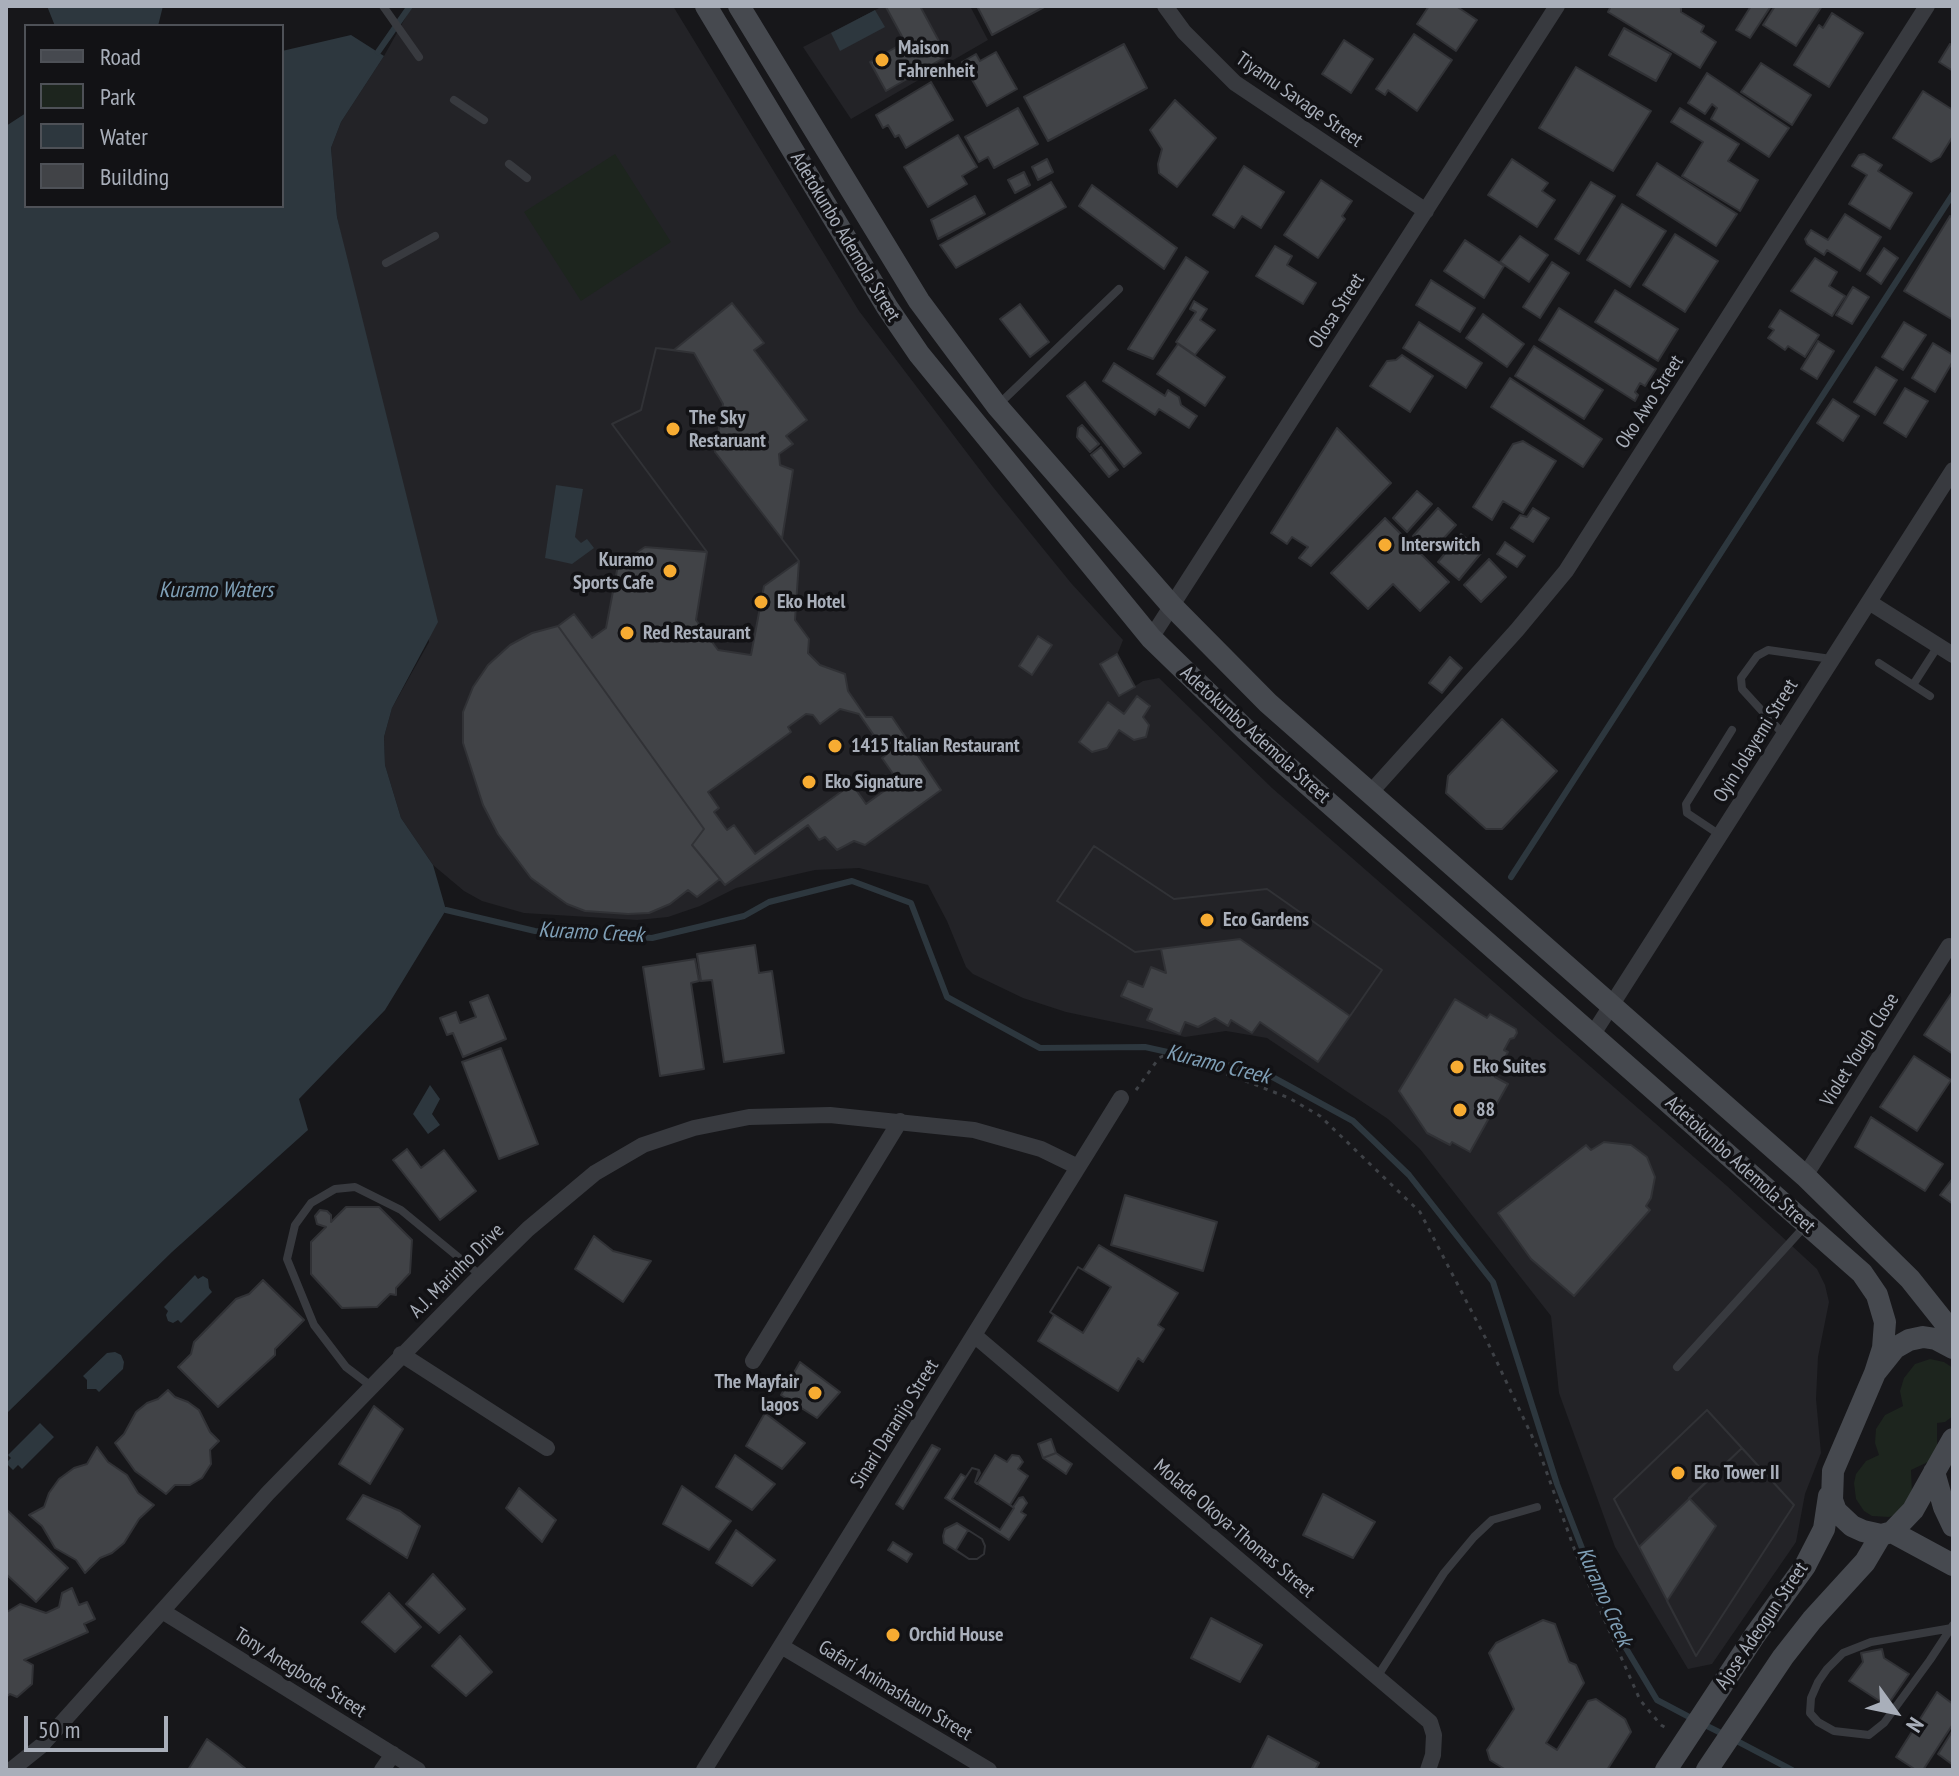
<!DOCTYPE html>
<style>
body{margin:0}
#map{position:relative;width:1959px;height:1776px;overflow:hidden;background:#17171a;font-family:"PT Sans Narrow",sans-serif}
canvas{display:block}
.frame{position:absolute;inset:0;border:8px solid #a9afba;pointer-events:none}
.legend{position:absolute;left:24px;top:24px;width:260px;height:184px;box-sizing:border-box;background:#121215;border:2px solid #4e5157;margin:0;padding:10px 14px;list-style:none;font-size:24px;color:#a9afba}
.legend li{display:flex;align-items:center;gap:16px;height:40px}
.legend b{width:40px;border:2px solid #4e5157}
.north{position:absolute;left:1855px;top:1672px;width:80px;height:80px;-webkit-text-stroke:6px #121215;paint-order:stroke;rotate:123deg;font-size:22px;font-weight:700;line-height:32px;text-align:center;color:#a9afba}
.north::after{content:'';display:block;margin:auto;width:28px;height:36px;background:#a9afba;clip-path:polygon(50% 0,100% 100%,50% 72%,0 100%)}
.scale{position:absolute;left:24px;top:1716px;width:144px;height:36px;box-sizing:border-box;border:4px solid #a9afba;border-top:0;padding-left:10px;font-size:24px;line-height:28px;white-space:nowrap;color:#a9afba;-webkit-text-stroke:6px #121215;paint-order:stroke}
</style>
<div id="map">
<canvas width="1959" height="1776"></canvas>
<div class="frame"></div>
<ul class="legend">
<li><b style="height:10px;background:#46494f"></b>Road</li>
<li><b style="height:22px;background:#1d251e"></b>Park</li>
<li><b style="height:22px;background:#2d373e"></b>Water</li>
<li><b style="height:22px;background:#414347"></b>Building</li>
</ul>
<div class="north">N</div>
<div class="scale">50 m</div>
</div>
<script>
const ctx = document.querySelector('canvas').getContext('2d');
ctx.lineJoin = 'round';
function fillPath(path, color) { ctx.fillStyle = color; ctx.fill(path, 'evenodd'); }
const shape = rows => new Path2D(rows.map(r => 'M' + r).join(''));
function stroke(path, color, width, dash) { ctx.strokeStyle = color; ctx.lineWidth = width; ctx.lineCap = dash ? 'butt' : 'round'; ctx.setLineDash(dash || []); ctx.stroke(path); }
function write(font, color, halo, rows, align = 'center') {
  ctx.font = font + ' "PT Sans Narrow",sans-serif'; ctx.lineWidth = 7; ctx.setLineDash([]); ctx.textBaseline = 'middle'; ctx.strokeStyle = halo; ctx.fillStyle = color; for (const [text, x, y, turn = 0] of rows) {
    ctx.save(); ctx.translate(x, y); ctx.rotate((+turn || 0) * Math.PI / 180); ctx.textAlign = isNaN(turn) ? turn : align; if (halo) ctx.strokeText(text, 0, 0); ctx.fillText(text, 0, 0); ctx.restore();
  }
}
fillPath(shape([
 [412,6,673,6,859,311,993,487,1071,583,1123,640,1117,655,1135,686,1143,681,1159,678,1272,788,1727,1186,1817,1269,1825,1285,1829,1302,1818,1357,1816,1399,1821,1453,1805,1494,1796,1542,1712,1664,1688,1669,1615,1547,1559,1393,1551,1316,1420,1149,1388,1119,1267,1038,1226,1031,1185,1037,1066,1012,1023,998,973,974,966,967,947,921,928,885,859,868,815,870,736,888,700,906,668,917,637,920,524,913,482,901,464,891,433,865,401,818,385,765,384,737,392,708,429,642,337,217,331,148,341,122,384,56],
 [883,6,970,6,988,40,851,119,803,47]
]), '#232327');
fillPath(shape([
 [615,154,671,242,581,301,524,212],
 [1930,1359,1944,1362,1953,1368,1953,1416,1945,1422,1937,1423,1937,1447,1930,1461,1911,1470,1912,1493,1897,1514,1889,1517,1872,1516,1864,1511,1856,1499,1854,1483,1856,1474,1866,1461,1879,1455,1875,1443,1876,1429,1885,1415,1903,1406,1900,1391,1904,1378,1915,1364]
]), '#1d251e');
fillPath(shape([
 [47,6,163,6,158,26,55,26],
 [875,10,885,27,840,51,831,33],
 [351,35,384,56,341,122,331,148,337,217,438,622,392,708,384,737,385,765,401,818,433,865,446,910,385,1010,299,1099,308,1130,172,1252,6,1414,6,126,26,113,26,206,282,206,282,51],
 [556,485,583,489,575,537,581,543,587,539,594,548,572,564,545,558],
 [430,1085,440,1099,432,1114,440,1125,428,1134,413,1114],
 [195,1275,198,1279,203,1276,208,1279,209,1288,212,1292,181,1323,178,1320,173,1323,168,1321,166,1315,168,1311,164,1307],
 [115,1352,121,1355,124,1362,123,1369,99,1392,96,1389,87,1389,87,1380,83,1376,107,1353],
 [40,1423,54,1437,22,1469,18,1465,13,1470,6,1463,11,1458,8,1455]
]), '#2d373e');
stroke(shape([
 [378,52,410,6],
 [1511,877,1953,194],
 [446,910,535,931,652,938,744,916,769,902,852,881,911,903,947,997,1040,1048,1145,1047,1267,1074,1353,1121,1409,1175,1493,1282,1557,1484,1612,1625,1657,1700,1693,1719],
 [1703,1724,1725,1735],
 [1735,1740,1792,1770]
]), '#2d373e', 6);
const building = shape([
 [888,6,920,6,947,56,886,91,870,62,905,42,886,7,888,6],
 [977,6,1046,6,992,35,977,6],
 [1429,6,1456,6,1477,20,1456,51,1417,24,1429,6],
 [1611,6,1678,6,1681,8,1681,12,1704,26,1701,32,1716,42,1700,68,1608,12,1611,6],
 [1751,6,1771,6,1750,38,1736,30,1751,6],
 [1775,6,1822,6,1796,46,1763,25,1775,6],
 [1832,13,1863,33,1829,87,1794,65,1819,25,1823,28,1832,13],
 [1624,28,1671,54,1656,81,1609,55,1624,28],
 [1414,34,1452,60,1417,111,1388,90,1385,95,1376,89,1414,34],
 [1344,40,1373,59,1351,93,1322,74,1344,40],
 [1124,44,1147,88,1048,141,1024,97,1124,44],
 [1950,44,1953,46,1953,71,1939,62,1950,44],
 [996,52,1017,89,987,106,962,62,976,54,980,61,996,52],
 [1761,63,1811,95,1792,125,1741,92,1761,63],
 [1576,67,1651,111,1613,171,1539,128,1576,67],
 [1707,73,1789,128,1769,157,1711,119,1717,108,1712,104,1705,114,1688,103,1707,73],
 [931,82,953,120,906,148,899,135,895,137,888,125,883,128,876,115,931,82],
 [1923,91,1953,110,1953,136,1940,157,1931,162,1893,138,1923,91],
 [1175,100,1216,138,1177,187,1159,173,1158,164,1162,149,1150,130,1175,100],
 [1018,108,1038,144,994,168,988,157,979,162,965,137,1018,108],
 [1680,108,1739,144,1728,161,1758,180,1740,211,1682,176,1703,142,1671,122,1680,108],
 [958,135,977,167,962,176,967,184,928,207,904,167,958,135],
 [1864,154,1882,165,1878,171,1912,193,1890,229,1849,204,1867,175,1852,166,1859,155,1864,154],
 [1047,159,1053,172,1038,180,1032,167,1047,159],
 [1512,159,1548,183,1542,191,1555,200,1537,227,1488,195,1512,159],
 [1657,163,1737,214,1716,246,1637,195,1657,163],
 [1244,166,1284,192,1261,228,1242,216,1234,228,1213,215,1244,166],
 [1024,172,1030,185,1015,193,1008,180,1024,172],
 [1321,180,1352,201,1342,216,1345,219,1318,258,1284,235,1321,180],
 [1051,182,1066,207,956,268,940,245,1051,182],
 [1591,182,1615,196,1579,254,1555,239,1591,182],
 [1092,185,1177,248,1164,269,1079,206,1092,185],
 [975,196,985,214,938,239,931,220,975,196],
 [1622,204,1666,231,1630,287,1587,260,1622,204],
 [1845,214,1881,237,1860,271,1827,250,1824,255,1807,244,1805,239,1811,230,1828,240,1845,214],
 [1950,216,1953,218,1953,320,1904,291,1950,216],
 [1675,234,1718,261,1685,312,1643,285,1675,234],
 [1520,236,1548,255,1529,282,1500,262,1520,236],
 [1465,240,1504,266,1484,298,1444,271,1465,240],
 [1275,246,1292,256,1287,265,1316,283,1303,304,1256,276,1275,246],
 [1884,248,1898,258,1881,284,1867,274,1884,248],
 [1186,257,1208,272,1153,359,1128,349,1186,257],
 [1815,258,1837,272,1829,286,1845,296,1832,316,1791,291,1815,258],
 [1552,262,1569,273,1540,318,1523,307,1552,262],
 [1431,280,1475,308,1460,332,1416,305,1431,280],
 [1853,287,1869,297,1852,324,1836,315,1853,287],
 [1615,290,1678,329,1658,361,1595,322,1615,290],
 [1194,301,1207,309,1200,320,1215,330,1195,355,1176,342,1196,312,1190,309,1194,301],
 [732,303,764,343,754,350,807,420,786,436,793,444,779,454,780,465,793,470,782,539,799,561,795,620,809,639,808,653,820,665,845,674,848,691,866,717,892,717,941,790,865,845,854,841,837,850,825,837,819,840,808,825,725,885,692,845,704,829,558,626,574,614,592,638,606,628,618,565,645,547,707,552,612,424,641,410,656,348,674,350,732,303],
 [1020,304,1049,342,1030,357,1000,319,1020,304],
 [1559,308,1656,369,1645,386,1640,383,1635,392,1638,395,1635,401,1539,340,1559,308],
 [1780,310,1819,335,1805,357,1788,346,1785,350,1768,338,1774,330,1769,327,1780,310],
 [1483,314,1524,344,1507,367,1466,338,1483,314],
 [1419,322,1482,363,1466,388,1403,348,1419,322],
 [1904,322,1926,335,1903,370,1882,357,1904,322],
 [1818,341,1834,351,1817,379,1801,369,1818,341],
 [1933,343,1953,355,1953,361,1935,392,1912,378,1933,343],
 [1178,344,1225,377,1205,406,1157,374,1178,344],
 [1534,346,1603,390,1584,419,1515,376,1534,346],
 [656,348,694,353,723,404,715,452,799,561,764,586,751,655,718,650,696,620,707,552,612,424,641,410,656,348],
 [1402,355,1433,376,1410,412,1370,386,1387,361,1396,360,1402,355],
 [1114,363,1165,396,1168,390,1179,397,1181,405,1197,416,1189,428,1159,409,1155,415,1103,381,1114,363],
 [1876,367,1897,380,1875,415,1854,402,1876,367],
 [1510,378,1602,439,1583,467,1491,407,1510,378],
 [1085,382,1141,453,1124,467,1067,396,1085,382],
 [1905,388,1928,401,1906,437,1884,423,1905,388],
 [1833,399,1859,416,1843,441,1817,423,1833,399],
 [1082,425,1099,444,1090,452,1077,437,1078,428,1082,425],
 [1337,428,1391,483,1311,566,1299,558,1308,547,1292,537,1287,544,1271,533,1337,428],
 [1523,441,1556,461,1523,513,1503,501,1492,520,1473,507,1513,444,1523,441],
 [1101,447,1118,470,1109,477,1091,455,1101,447],
 [1417,491,1432,504,1407,532,1393,518,1417,491],
 [1438,508,1456,525,1431,552,1413,536,1438,508],
 [1533,508,1549,518,1533,542,1511,528,1520,515,1527,517,1533,508],
 [1385,518,1449,582,1420,611,1393,584,1368,609,1331,573,1385,518],
 [1461,534,1482,552,1459,580,1438,562,1461,534],
 [1505,542,1525,556,1517,567,1497,554,1505,542],
 [1489,559,1506,577,1481,602,1464,585,1489,559],
 [558,626,704,829,692,845,720,879,697,897,688,890,670,904,649,913,628,914,585,911,567,904,531,878,498,834,483,805,463,743,463,712,473,687,488,665,510,645,532,633,558,626],
 [1038,636,1052,645,1032,675,1019,666,1038,636],
 [1117,654,1135,687,1119,696,1100,664,1117,654],
 [1450,657,1462,668,1442,693,1429,683,1450,657],
 [1137,696,1150,706,1143,717,1149,725,1146,737,1134,740,1119,730,1107,748,1092,752,1079,742,1108,702,1124,714,1137,696],
 [840,709,859,714,887,754,882,758,898,781,866,804,852,784,755,854,734,825,727,830,714,812,719,808,708,792,791,732,788,727,806,714,813,715,820,724,840,709],
 [1502,719,1557,771,1502,829,1486,829,1446,793,1448,776,1502,719],
 [1094,846,1174,899,1267,889,1382,970,1318,1062,1260,1022,1252,1033,1231,1020,1228,1026,1215,1018,1198,1027,1185,1022,1180,1034,1147,1020,1152,1009,1121,996,1128,981,1143,987,1151,967,1166,973,1161,949,1135,952,1057,901,1094,846],
 [1094,846,1174,899,1267,889,1382,970,1350,1016,1240,939,1135,952,1057,901,1094,846],
 [755,945,759,973,772,971,784,1053,724,1062,712,980,701,981,697,954,755,945],
 [695,959,699,981,691,983,704,1069,660,1076,643,967,695,959],
 [1953,991,1953,1054,1924,1035,1953,991],
 [488,995,506,1039,463,1057,453,1033,447,1035,440,1018,456,1012,460,1023,476,1017,470,1002,488,995],
 [1455,999,1487,1018,1490,1014,1516,1029,1517,1033,1514,1038,1510,1039,1504,1050,1508,1052,1495,1077,1508,1084,1470,1152,1452,1142,1450,1145,1427,1133,1399,1091,1455,999],
 [501,1048,538,1144,499,1159,462,1062,501,1048],
 [1914,1056,1951,1080,1917,1131,1880,1107,1914,1056],
 [1871,1117,1943,1164,1925,1191,1855,1147,1871,1117],
 [1604,1142,1631,1145,1647,1157,1655,1177,1651,1198,1646,1206,1650,1210,1574,1296,1531,1259,1498,1213,1586,1145,1591,1150,1604,1142],
 [407,1149,421,1168,444,1150,476,1191,440,1220,393,1160,407,1149],
 [1953,1178,1953,1204,1940,1195,1953,1178],
 [1125,1195,1217,1222,1203,1271,1111,1245,1125,1195],
 [346,1207,379,1207,412,1240,410,1273,396,1288,396,1295,390,1294,377,1307,342,1308,311,1274,311,1242,326,1227,317,1224,315,1216,320,1210,327,1211,331,1215,331,1222,346,1207],
 [594,1236,613,1251,651,1261,623,1302,575,1269,594,1236],
 [1099,1245,1178,1293,1158,1325,1164,1329,1143,1362,1138,1358,1118,1391,1038,1341,1054,1315,1050,1312,1078,1267,1083,1270,1099,1245],
 [1078,1267,1111,1287,1083,1333,1050,1312,1078,1267],
 [263,1280,304,1320,275,1349,275,1355,218,1407,178,1367,191,1354,194,1342,236,1299,249,1294,263,1280],
 [800,1362,840,1392,817,1418,781,1395,800,1362],
 [168,1390,175,1397,188,1402,199,1410,210,1432,219,1441,210,1450,211,1464,202,1478,190,1485,175,1485,166,1494,135,1471,115,1443,124,1434,136,1412,147,1403,158,1399,168,1390],
 [374,1406,403,1429,370,1484,339,1464,374,1406],
 [1707,1410,1794,1505,1696,1656,1614,1499,1707,1410],
 [1707,1410,1742,1448,1639,1547,1614,1499,1707,1410],
 [765,1413,805,1443,782,1469,746,1446,765,1413],
 [1051,1439,1056,1453,1043,1458,1038,1444,1051,1439],
 [932,1445,940,1449,903,1509,896,1504,932,1445],
 [97,1447,108,1462,127,1475,138,1493,154,1505,139,1519,124,1543,112,1553,100,1558,85,1573,76,1560,55,1548,42,1526,29,1515,44,1507,49,1493,59,1479,74,1468,87,1464,97,1447],
 [1742,1448,1794,1505,1696,1656,1667,1601,1716,1526,1689,1498,1742,1448],
 [1056,1453,1072,1464,1066,1474,1043,1458,1056,1453],
 [735,1455,775,1484,752,1510,716,1487,735,1455],
 [995,1455,1007,1462,1012,1455,1019,1456,1023,1462,1018,1469,1028,1476,1010,1505,1013,1507,1019,1498,1023,1497,1027,1503,1021,1512,1026,1515,1009,1540,945,1498,961,1474,966,1477,972,1468,979,1470,975,1482,977,1484,995,1455],
 [972,1468,979,1470,980,1473,975,1482,1014,1508,1000,1530,952,1499,972,1468],
 [682,1486,731,1521,709,1550,663,1524,682,1486],
 [519,1488,556,1520,542,1542,506,1508,519,1488],
 [1323,1494,1375,1522,1353,1558,1303,1535,1323,1494],
 [363,1495,400,1511,420,1526,407,1558,347,1519,363,1495],
 [6,1509,68,1568,36,1602,6,1574,6,1509],
 [957,1523,982,1539,985,1546,984,1554,977,1559,969,1559,944,1543,943,1536,945,1529,957,1523],
 [736,1530,775,1560,752,1586,716,1563,736,1530],
 [968,1530,982,1539,985,1546,984,1554,977,1559,969,1559,956,1550,968,1530],
 [893,1542,912,1554,907,1562,888,1550,893,1542],
 [433,1574,465,1609,439,1633,406,1604,433,1574],
 [72,1588,79,1605,87,1602,95,1619,84,1624,88,1632,24,1660,33,1665,32,1684,17,1697,10,1694,6,1697,7,1612,20,1604,46,1613,59,1607,62,1593,72,1588],
 [389,1593,421,1627,395,1652,362,1622,389,1593],
 [1211,1618,1262,1645,1240,1682,1191,1658,1211,1618],
 [1543,1620,1555,1624,1569,1662,1576,1665,1584,1683,1546,1743,1557,1750,1588,1701,1596,1699,1625,1719,1631,1732,1607,1770,1506,1770,1490,1760,1487,1750,1514,1709,1489,1653,1496,1643,1543,1620],
 [460,1636,492,1672,466,1696,432,1666,460,1636],
 [1882,1649,1884,1658,1909,1674,1887,1706,1849,1681,1863,1662,1861,1653,1882,1649],
 [1937,1692,1953,1704,1953,1724,1923,1770,1916,1770,1896,1757,1937,1692],
 [1953,1730,1953,1765,1938,1754,1953,1730],
 [1268,1736,1319,1763,1315,1770,1251,1770,1268,1736],
 [207,1739,226,1753,246,1769,188,1770,207,1739]
]);
fillPath(building, '#414347');
stroke(building, '#313236', 2);
stroke(shape([
 [1136,1090,1159,1058,1163,1056,1174,1057,1238,1078,1289,1098,1320,1116,1420,1212,1487,1341,1539,1451,1579,1562,1640,1700,1661,1725,1668,1729]
]), '#3e4146', 3, [4, 6]);
stroke(shape([
 [383,6,419,57],
 [454,100,484,120],
 [509,164,527,178],
 [386,263,435,236],
 [998,405,1119,289],
 [1879,663,1930,696],
 [1913,685,1938,646],
 [1784,735,1742,689,1741,678,1757,656,1768,650,1831,659],
 [1720,835,1687,813,1686,804,1732,730],
 [1677,1367,1806,1225],
 [371,1386,346,1367,314,1325,287,1259,295,1225,311,1203,335,1189,355,1187,401,1210,480,1275],
 [1952,1628,1871,1642,1843,1653,1827,1669,1818,1682,1811,1698,1810,1713,1818,1722,1834,1731,1869,1735,1884,1723,1930,1660,1953,1625],
 [1377,1677,1444,1573,1474,1537,1492,1520,1537,1507]
]), '#383a3f', 8);
stroke(shape([
 [1165,6,1184,32,1235,83,1426,211],
 [1869,602,1953,655],
 [1151,638,1557,6],
 [1370,793,1517,630,1566,571,1927,6],
 [1593,1034,1953,470],
 [1805,1176,1949,946],
 [974,1335,1430,1722,1434,1735,1433,1755,1428,1770],
 [401,1354,547,1448],
 [753,1361,900,1121],
 [162,1611,418,1770],
 [781,1646,989,1770],
 [11,1770,41,1746,268,1493,471,1285,528,1229,595,1173,643,1145,694,1128,749,1117,830,1115,974,1130,1041,1149,1078,1167],
 [382,1770,393,1754],
 [704,1770,1121,1098]
]), '#383a3f', 16);
stroke(shape([
 [706,6,887,307,919,354,1151,638,1247,731,1862,1273,1877,1295,1885,1322,1883,1348,1875,1373],
 [739,6,919,301,997,406,1172,606,1268,703,1805,1176,1910,1279,1953,1333],
 [1953,1348,1936,1339,1923,1337,1909,1340,1895,1348,1875,1373,1833,1471,1832,1500,1836,1511,1852,1526,1863,1531,1881,1535,1892,1532,1913,1510,1953,1439],
 [1934,1472,1944,1507,1953,1526],
 [1892,1532,1953,1565],
 [1666,1770,1755,1635,1805,1566,1824,1529,1829,1496],
 [1707,1770,1783,1657,1812,1620,1865,1562,1881,1535]
]), '#46494f', 22);
for (const [x, y, r, color] of [
 [882,60,8,"#f7ac32"],
 [673,429,8,"#f7ac32"],
 [1385,545,8,"#f7ac32"],
 [670,571,8,"#f7ac32"],
 [761,602,8,"#f7ac32"],
 [627,633,8,"#f7ac32"],
 [835,746,8,"#f7ac32"],
 [809,782,8,"#f7ac32"],
 [1207,920,8,"#f7ac32"],
 [1457,1067,8,"#f7ac32"],
 [1460,1110,8,"#f7ac32"],
 [815,1393,8,"#f7ac32"],
 [1678,1473,8,"#f7ac32"],
 [893,1635,8,"#f7ac32"]
]) { const dot = new Path2D(); dot.arc(x, y, r, 0, 2 * Math.PI); ctx.fillStyle = color; ctx.fill(dot); stroke(dot, '#121215', 3); }
write('bold 20px', '#a9afba', '#121215', [
 ["Maison",898,48],
 ["Fahrenheit",898,71],
 ["The Sky",689,418],
 ["Restaruant",689,441],
 ["Interswitch",1401,545],
 ["Kuramo",654,560,"right"],
 ["Sports Cafe",654,583,"right"],
 ["Eko Hotel",777,602],
 ["Red Restaurant",643,633],
 ["1415 Italian Restaurant",851,746],
 ["Eko Signature",825,782],
 ["Eco Gardens",1223,920],
 ["Eko Suites",1473,1067],
 ["88",1476,1110],
 ["The Mayfair",799,1382,"right"],
 ["lagos",799,1405,"right"],
 ["Eko Tower II",1694,1473],
 ["Orchid House",909,1635]
], 'left');
write('20px', '#a9afba', '#121215', [
 ["Tiyamu Savage Street",1299,100,35],
 ["Adetokunbo Ademola Street",845,237,59],
 ["Olosa Street",1337,311,-57],
 ["Oko Awo Street",1650,402,-57],
 ["Adetokunbo Ademola Street",1255,735,42],
 ["Oyin Jolayemi Street",1756,741,-58],
 ["Violet Yough Close",1860,1050,-58],
 ["Adetokunbo Ademola Street",1740,1165,42],
 ["A.J. Marinho Drive",457,1271,-45],
 ["Sinari Daranijo Street",895,1424,-58],
 ["Molade Okoya-Thomas Street",1234,1529,40],
 ["Ajose Adeogun Street",1762,1626,-56],
 ["Tony Anegbode Street",300,1673,32],
 ["Gafari Animashaun Street",895,1691,31]
]);
write('italic 22px', '#7f9fb6', '#121215', [
 ["Kuramo Waters",216,591],
 ["Kuramo Creek",591,933,3],
 ["Kuramo Creek",1218,1065,14],
 ["Kuramo Creek",1604,1597,66]
]);
</script>
